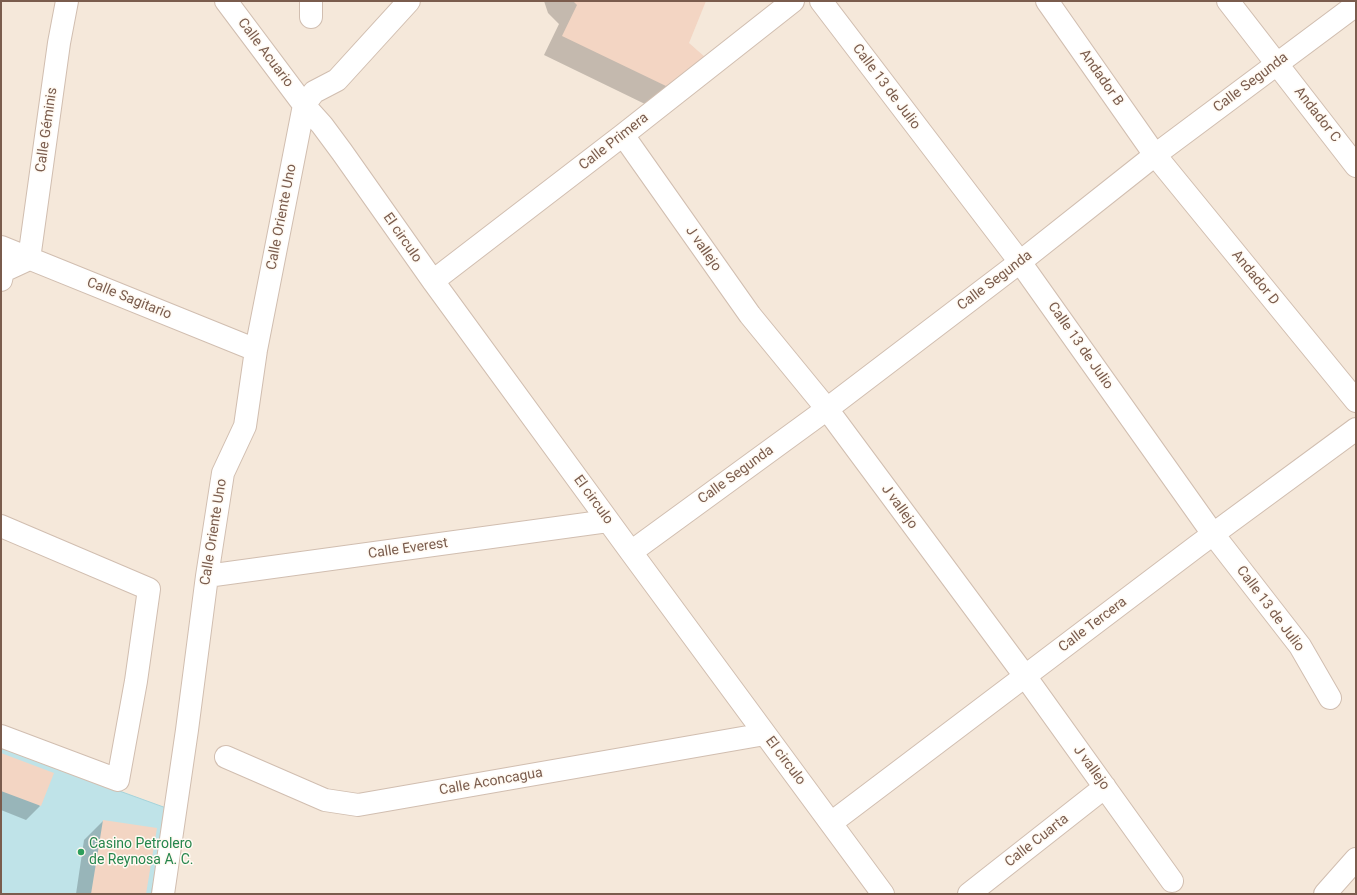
<!DOCTYPE html>
<meta charset="utf-8">
<style>
body{margin:0}
#map{position:relative;width:1357px;height:895px;overflow:hidden;background:#fdf6ec;font-family:Roboto,sans-serif}
canvas{display:block}
.frame{position:absolute;inset:0;border:2px solid #7a5c4d;pointer-events:none}
</style>
<div id="map">
<canvas width="1357" height="895"></canvas>
<div class="frame"></div>
</div>
<script>
const ctx = document.querySelector('canvas').getContext('2d');
ctx.lineJoin = 'round';
function fillPath(path, color) { ctx.fillStyle = color; ctx.fill(path, 'evenodd'); }
const shape = rows => new Path2D(rows.map(r => 'M' + r).join(''));
function stroke(path, color, width, dash) { ctx.strokeStyle = color; ctx.lineWidth = width; ctx.lineCap = dash ? 'butt' : 'round'; ctx.setLineDash(dash || []); ctx.stroke(path); }
function write(font, color, halo, rows, align = 'center') {
  ctx.font = font + ' Roboto,sans-serif'; ctx.lineWidth = 3; ctx.setLineDash([]); ctx.textBaseline = 'middle'; ctx.strokeStyle = halo; ctx.fillStyle = color; for (const [text, x, y, turn = 0] of rows) {
    ctx.save(); ctx.translate(x, y); ctx.rotate((+turn || 0) * Math.PI / 180); ctx.textAlign = isNaN(turn) ? turn : align; if (halo) ctx.strokeText(text, 0, 0); ctx.fillText(text, 0, 0); ctx.restore();
  }
}
fillPath(shape([
 [1,1,1356,1,1356,894,1,894]
]), '#f5e8da');
const water = shape([
 [1,748,169,809,151,894,1,894,1,748]
]);
fillPath(water, '#bfe3e8');
stroke(water, '#a5d3da', 1);
fillPath(shape([
 [544,1,705,1,688,43,705,58,647,105,544,55,559,24,548,13],
 [1,754,40,806,26,820,1,810],
 [103,821,145,894,76,894,84,840]
]), '#0003');
fillPath(shape([
 [573,1,706,1,689,43,706,58,666,86,562,36,577,5],
 [1,753,54,773,41,806,1,791],
 [103,820,157,828,146,894,91,894]
]), '#f3d5c3');
const minor = shape([
 [226,1,304,105,322,125,342,152,433,281,631,552,883,894],
 [311,1,311,17],
 [821,1,1020,262,1213,534,1300,646,1330,698],
 [1047,1,1155,155,1356,401],
 [1228,1,1356,166],
 [623,135,750,315,827,409,1025,676,1172,881],
 [1,247,256,350],
 [1,280,3,271,29,259,59,43,67,1],
 [433,281,623,135,793,1],
 [1,526,149,589,136,681,118,780,1,736],
 [631,552,827,409,1020,262,1155,155,1356,5],
 [207,576,608,521],
 [226,757,325,800,358,805,765,734],
 [831,823,1197,546,1356,429],
 [163,894,187,730,207,576,223,473,245,426,256,350,304,105,314,92,337,80,409,1],
 [969,894,1105,787],
 [1325,894,1356,859]
]);
stroke(minor, '#d1beb0', 24);
stroke(minor, '#fff', 22);
for (const [x, y, r, color] of [
 [81,852,4,"#2e9e5b"]
]) { const dot = new Path2D(); dot.arc(x, y, r, 0, 2 * Math.PI); ctx.fillStyle = color; ctx.fill(dot); stroke(dot, '#fffaf3', 1.5); }
write('14px', '#7a5c4d', '#fffaf3', [
 ["Calle Acuario",265,53,53],
 ["Andador B",1101,78,55],
 ["Calle Segunda",1251,83,-37],
 ["Calle 13 de Julio",886,87,53],
 ["Andador C",1317,115,52],
 ["Calle Géminis",47,130,-82],
 ["Calle Primera",614,142,-38],
 ["Calle Oriente Uno",282,217,-79],
 ["El circulo",402,238,55],
 ["J vallejo",703,249,55],
 ["Andador D",1255,278,51],
 ["Calle Segunda",995,281,-37],
 ["Calle Sagitario",129,299,22],
 ["Calle 13 de Julio",1080,346,55],
 ["Calle Segunda",736,475,-36],
 ["El circulo",593,500,54],
 ["J vallejo",899,507,54],
 ["Calle Oriente Uno",214,532,-81],
 ["Calle Everest",408,549,-8],
 ["Calle 13 de Julio",1270,609,53],
 ["Calle Tercera",1093,625,-37],
 ["El circulo",785,761,53],
 ["J vallejo",1091,768,54],
 ["Calle Aconcagua",491,782,-10],
 ["Calle Cuarta",1037,841,-38]
]);
write('14px', '#27864d', '#fffaf3', [
 ["Casino Petrolero",89,844],
 ["de Reynosa A. C.",89,860]
], 'left');
</script>
